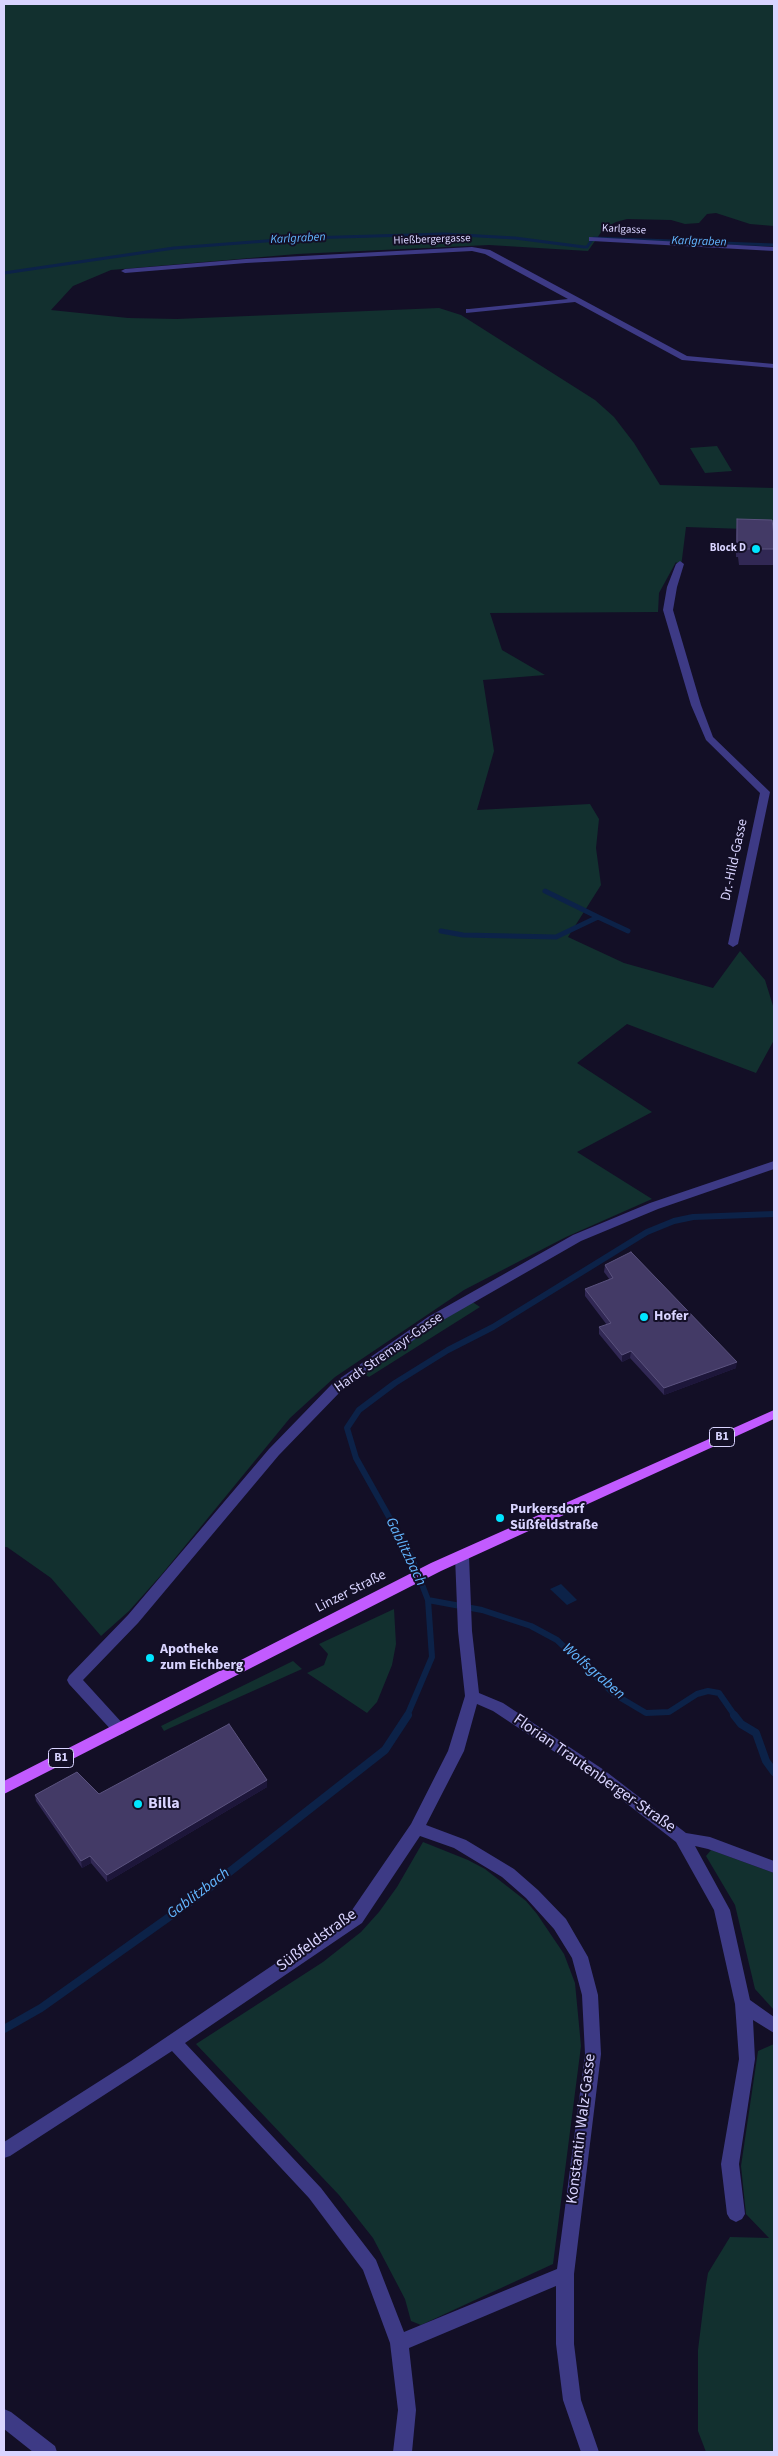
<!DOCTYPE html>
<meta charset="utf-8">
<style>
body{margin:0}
#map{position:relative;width:778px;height:2456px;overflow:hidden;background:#130f26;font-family:"Source Sans 3",sans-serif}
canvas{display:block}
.frame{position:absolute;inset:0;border:5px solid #d9d4ff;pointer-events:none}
</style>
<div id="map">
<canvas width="778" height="2456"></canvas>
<div class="frame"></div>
</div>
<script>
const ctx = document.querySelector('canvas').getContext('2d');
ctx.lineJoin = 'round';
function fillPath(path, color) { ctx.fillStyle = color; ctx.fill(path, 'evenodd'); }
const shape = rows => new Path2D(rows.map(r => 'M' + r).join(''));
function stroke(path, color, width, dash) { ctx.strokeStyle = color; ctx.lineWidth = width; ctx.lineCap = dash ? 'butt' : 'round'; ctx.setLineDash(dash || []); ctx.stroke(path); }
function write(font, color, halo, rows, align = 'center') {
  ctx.font = font + ' "Source Sans 3",sans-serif'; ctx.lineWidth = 4; ctx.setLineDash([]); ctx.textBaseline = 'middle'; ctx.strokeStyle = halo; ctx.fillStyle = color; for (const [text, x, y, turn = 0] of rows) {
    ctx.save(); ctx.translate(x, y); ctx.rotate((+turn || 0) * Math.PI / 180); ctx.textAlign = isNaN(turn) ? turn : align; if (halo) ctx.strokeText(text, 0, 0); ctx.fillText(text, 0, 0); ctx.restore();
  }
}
fillPath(shape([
 [4,4,774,4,774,226,750,224,716,213,707,214,699,223,685,224,671,220,627,219,616,222,604,228,588,251,489,245,297,254,111,270,73,286,51,310,128,318,177,319,439,308,461,315,595,400,614,417,634,443,660,485,774,488,774,530,686,527,681,567,676,562,659,593,658,612,490,613,502,650,545,675,483,680,494,751,477,810,590,804,599,819,596,848,601,885,568,937,624,963,713,988,740,951,765,980,774,1009,774,1040,756,1073,627,1024,577,1063,652,1112,577,1152,652,1199,566,1237,464,1290,335,1377,290,1418,162,1574,129,1611,101,1636,51,1578,7,1547,4,1547],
 [717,446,732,471,705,473,690,448],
 [471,1301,480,1307,369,1377,362,1373],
 [394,1609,396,1644,392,1665,377,1702,367,1713,307,1673,324,1665,328,1654,319,1644],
 [293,1661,302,1669,168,1729,164,1731,161,1726],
 [423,1842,468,1860,485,1869,526,1901,537,1914,564,1954,575,1983,581,2046,553,2264,421,2325,411,2321,405,2299,373,2238,339,2195,196,2044,323,1962,361,1932,379,1912,397,1887],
 [711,1850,774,1873,774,2010,755,1989,735,1905,706,1856],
 [774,2044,774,2452,706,2452,698,2431,698,2350,706,2285,708,2273,730,2237,769,2238,746,2214,741,2166,758,2051]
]), '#12302f');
fillPath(shape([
 [561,1584,577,1600,567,1605,550,1589]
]), '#0c2248');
stroke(shape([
 [594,238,774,245],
 [4,273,174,248,305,238,444,234,515,238,584,247,587,247,592,240]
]), '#0c2248', 3);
stroke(shape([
 [545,891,598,917],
 [441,931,463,935,556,937,598,917,628,931]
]), '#0c2248', 5);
stroke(shape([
 [428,1600,482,1610,531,1626,557,1640,614,1694,646,1713,669,1712,697,1694,708,1691,719,1693,735,1716],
 [407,1716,432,1657,428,1600,411,1556,356,1458,347,1428,359,1410,395,1383,448,1350,493,1327,647,1232,674,1221,693,1217,774,1214]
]), '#0c2248', 6);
stroke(shape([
 [734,1715,741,1724,756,1733,766,1761,774,1772],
 [4,2029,41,2008,200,1895,385,1750,408,1715]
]), '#0c2248', 8);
fillPath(shape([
 [589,237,774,247,774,251,592,241,589,241,589,237],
 [472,247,490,250,687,356,774,364,774,368,682,360,575,302,466,313,466,309,469,309,568,299,485,254,472,251,246,263,125,273,121,271,125,269,246,259,472,247],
 [680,561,684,564,677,587,673,610,701,705,713,737,770,792,738,944,733,947,728,944,760,793,706,740,691,705,663,610,667,587,676,564,680,561],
 [774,1161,774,1169,658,1209,581,1241,438,1323,342,1390,279,1455,138,1623,83,1680,124,1725,127,1729,124,1733,119,1735,114,1733,69,1684,67,1680,69,1676,128,1615,269,1449,332,1384,428,1317,573,1235,650,1203,774,1161],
 [462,1551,467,1552,469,1556,472,1631,479,1693,503,1703,604,1770,686,1833,710,1837,774,1861,774,1873,708,1849,695,1846,730,1910,750,2000,774,2017,774,2033,753,2020,755,2059,739,2164,745,2214,742,2219,736,2222,730,2219,727,2214,721,2164,739,2059,735,2004,714,1910,676,1842,594,1778,493,1711,477,1704,464,1751,426,1825,466,1840,514,1869,538,1890,566,1919,588,1957,598,1995,601,2054,574,2274,574,2344,581,2400,599,2452,581,2452,563,2400,556,2344,556,2286,409,2348,416,2410,412,2452,393,2452,398,2410,390,2343,363,2270,309,2198,172,2051,10,2156,4,2158,4,2142,131,2061,350,1913,411,1824,448,1751,465,1696,458,1631,455,1556,457,1552,462,1551],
 [420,1836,454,1848,502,1877,526,1898,554,1929,572,1958,582,1995,585,2054,557,2269,404,2332,376,2260,321,2188,185,2043,362,1923,420,1836],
 [4,2409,11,2412,55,2446,57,2452,33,2452,4,2429,4,2409]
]), '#3d3a85');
fillPath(shape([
 [774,1410,774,1419,441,1571,4,1794,4,1781,431,1563,774,1410]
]), '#c25bff');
fillPath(shape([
 [737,519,774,535,774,561,773,565,739,565,738,557,736,557,736,535],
 [605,1265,736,1368,664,1395,630,1358,622,1362,599,1334,599,1327,607,1325,585,1296,585,1289,610,1280,604,1272],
 [267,1787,107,1882,91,1863,82,1868,36,1801,35,1795,99,1794]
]), '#312854');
fillPath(shape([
 [631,1351,630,1358,622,1362,622,1355],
 [737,1362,736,1368,664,1395,664,1388],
 [267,1780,267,1787,107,1882,107,1875],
 [90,1856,91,1863,82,1868,81,1861]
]), '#1d163a');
const building = shape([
 [737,519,772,520,774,535,774,549,740,549,739,542,737,542,737,519],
 [631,1252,737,1362,664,1388,631,1351,622,1355,599,1327,611,1323,585,1289,613,1278,605,1265,631,1252],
 [229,1724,267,1780,107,1875,90,1856,81,1861,35,1795,77,1772,99,1794,229,1724]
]);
fillPath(building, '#433a66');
stroke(building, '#5a527e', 1);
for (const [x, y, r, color] of [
 [756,549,5,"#00e5ff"],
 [644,1317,5,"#00e5ff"],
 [500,1518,5,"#00e5ff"],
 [150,1658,5,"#00e5ff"],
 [138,1804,5,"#00e5ff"]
]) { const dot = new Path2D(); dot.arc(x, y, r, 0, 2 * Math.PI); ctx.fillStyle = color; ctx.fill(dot); stroke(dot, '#130f26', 2); }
write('11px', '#d9d4ff', '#130f26', [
 ["Karlgasse",624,230,3],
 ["Hießbergergasse",432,240,-2]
]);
write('bold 11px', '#d9d4ff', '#130f26', [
 ["Block D",746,549]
], 'right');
write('italic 12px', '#62b6ff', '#130f26', [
 ["Karlgraben",298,239,-3],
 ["Karlgraben",699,242,2]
]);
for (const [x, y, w] of [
 [722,1437,25],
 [61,1758,25]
]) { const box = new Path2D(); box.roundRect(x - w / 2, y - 9.5, w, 19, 4); ctx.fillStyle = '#130f26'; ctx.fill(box); stroke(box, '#d9d4ff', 1); }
write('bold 12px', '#d9d4ff', null, [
 ["B1",722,1437],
 ["B1",61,1758]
]);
write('14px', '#d9d4ff', '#130f26', [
 ["Dr.-Hild-Gasse",735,860,-78],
 ["Hardt Stremayr-Gasse",389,1353,-35],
 ["Linzer Straße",351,1592,-27]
]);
write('bold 14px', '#d9d4ff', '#130f26', [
 ["Hofer",654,1317],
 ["Purkersdorf",510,1510],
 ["Süßfeldstraße",510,1526],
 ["Apotheke",160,1650],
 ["zum Eichberg",160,1666]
], 'left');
write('italic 15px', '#62b6ff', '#130f26', [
 ["Gablitzbach",405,1552,64],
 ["Wolfsgraben",593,1672,41],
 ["Gablitzbach",199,1894,-37]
]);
write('16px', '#d9d4ff', '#130f26', [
 ["Florian Trautenberger-Straße",594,1774,35],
 ["Süßfeldstraße",317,1941,-36],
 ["Konstantin Walz-Gasse",582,2129,-83]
]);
write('bold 16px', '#d9d4ff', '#130f26', [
 ["Billa",148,1804]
], 'left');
</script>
